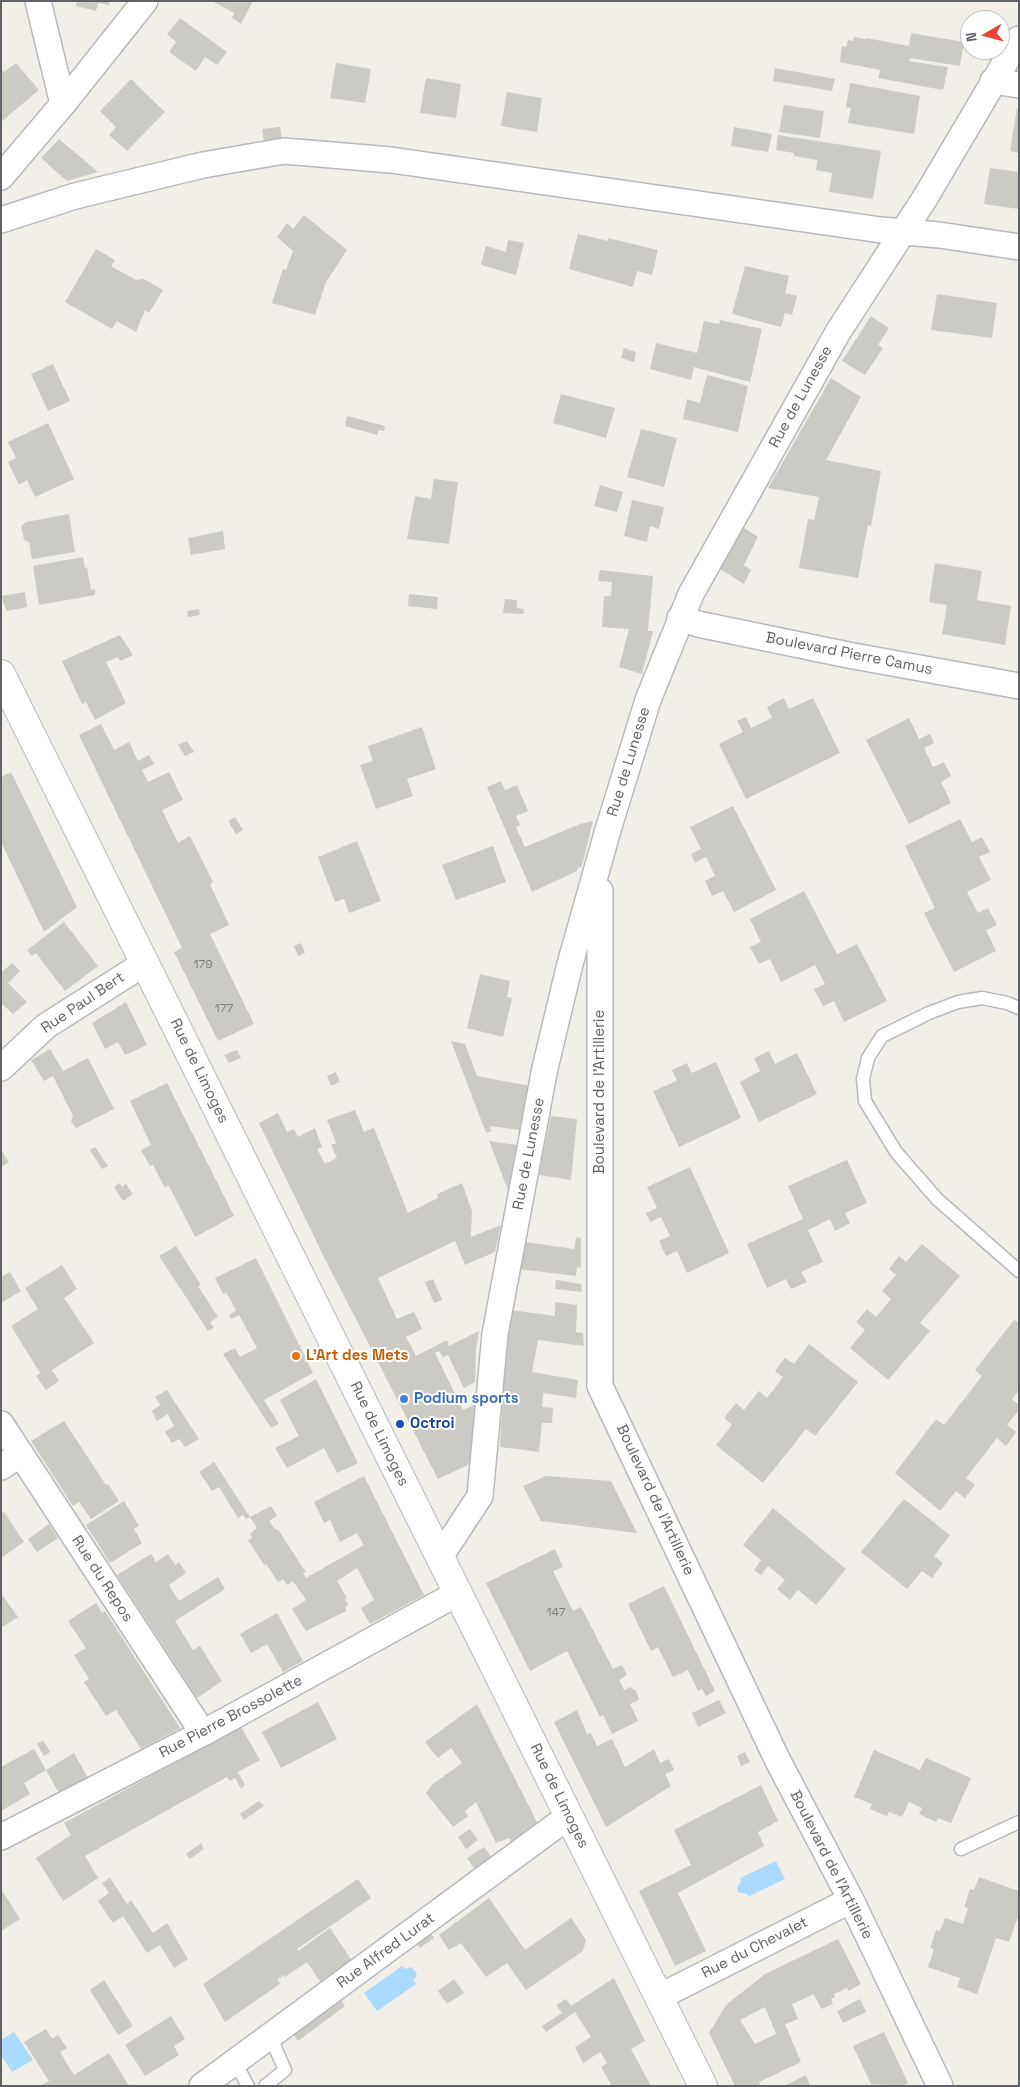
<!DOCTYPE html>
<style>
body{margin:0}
#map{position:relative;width:1020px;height:2087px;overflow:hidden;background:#f1efe8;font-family:"Space Grotesk",sans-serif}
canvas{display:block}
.frame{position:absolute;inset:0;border:2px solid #5f6368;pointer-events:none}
.north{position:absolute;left:960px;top:10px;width:50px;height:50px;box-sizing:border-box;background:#fff;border:1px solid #bfc1c3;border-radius:50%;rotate:262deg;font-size:14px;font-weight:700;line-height:20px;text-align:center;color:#5f6368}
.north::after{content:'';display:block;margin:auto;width:18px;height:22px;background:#ea4335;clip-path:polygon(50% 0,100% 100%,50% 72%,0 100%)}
</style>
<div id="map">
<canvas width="1020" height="2087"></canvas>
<div class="frame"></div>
<div class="north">N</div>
</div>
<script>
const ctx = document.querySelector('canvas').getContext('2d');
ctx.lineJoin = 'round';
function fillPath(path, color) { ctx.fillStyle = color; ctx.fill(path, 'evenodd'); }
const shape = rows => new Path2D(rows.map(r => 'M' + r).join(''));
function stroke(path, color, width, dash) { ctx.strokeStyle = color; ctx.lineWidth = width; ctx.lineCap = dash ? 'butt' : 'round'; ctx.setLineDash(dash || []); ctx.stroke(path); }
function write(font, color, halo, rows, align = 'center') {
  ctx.font = font + ' "Space Grotesk",sans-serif'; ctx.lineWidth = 4; ctx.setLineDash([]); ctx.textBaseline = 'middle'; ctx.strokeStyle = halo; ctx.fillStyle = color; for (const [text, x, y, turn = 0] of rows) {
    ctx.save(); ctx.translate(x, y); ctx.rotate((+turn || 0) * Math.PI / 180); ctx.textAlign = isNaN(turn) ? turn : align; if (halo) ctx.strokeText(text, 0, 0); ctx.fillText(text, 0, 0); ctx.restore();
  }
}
fillPath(shape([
 [776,1861,785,1879,749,1896,747,1894,738,1892,737,1888,741,1881,740,1878],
 [402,1966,405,1969,411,1967,415,1971,417,1976,413,1980,416,1984,377,2011,364,1993],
 [14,2032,33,2060,12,2072,1,2055,1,2040]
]), '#aadaff');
fillPath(shape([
 [77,1,110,1,109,5,98,3,96,11,76,6],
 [212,1,253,1,241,24,232,18,234,13],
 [180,18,227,52,217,65,205,57,196,71,169,52,176,42,167,34],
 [911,33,964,42,960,66,910,58,909,61,948,67,943,90,878,78,880,70,840,62,842,46,846,47,848,40,853,41,854,37,865,39,866,38,909,46],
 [16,63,39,90,1,122,1,69,4,72],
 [336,63,371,69,365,103,330,98],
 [775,68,835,79,832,91,773,81],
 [426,78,461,84,456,118,420,113],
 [131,79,165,112,127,151,109,135,116,127,100,111],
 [850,83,920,96,914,134,848,123,851,108,846,107],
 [507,92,542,98,537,132,501,126],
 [784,105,824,111,820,138,779,132],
 [1017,108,1019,109,1019,153,1010,151],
 [280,127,282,142,264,143,262,129],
 [734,127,772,134,768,152,731,146],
 [778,135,881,151,873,199,829,192,832,173,816,170,817,160,794,156,794,153,776,150],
 [59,139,98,172,67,181,41,158],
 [990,168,1019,172,1019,209,984,204],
 [304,215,347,250,326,282,315,315,272,303,283,269,286,270,293,251,277,237,287,223,293,229],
 [578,234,608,241,608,238,658,250,652,275,637,271,633,287,569,269],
 [508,240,524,243,516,275,481,265,486,246,506,252],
 [96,249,115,260,111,266,136,280,144,279,163,290,149,313,145,310,136,332,117,321,112,329,65,302],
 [745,266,789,276,785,293,797,296,792,315,785,313,781,327,732,314],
 [937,294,997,303,992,338,931,330],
 [871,316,889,328,878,345,883,348,865,375,842,361],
 [720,320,762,329,750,382,694,367,691,380,650,369,656,343,697,353,704,321,719,324],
 [624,348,636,352,634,362,621,358],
 [53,364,70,401,48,411,31,374],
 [707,375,748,386,738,432,683,419,687,399,700,403],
 [831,378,861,397,826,460,881,471,871,526,868,525,858,578,799,568,808,519,814,520,819,497,768,488],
 [561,394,615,408,606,438,553,423],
 [347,416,385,426,384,431,378,430,377,435,345,426],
 [48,423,74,479,35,497,27,480,19,485,8,462,16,458,8,442],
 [641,429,677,438,664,487,627,477],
 [434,479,458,482,449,544,407,539,415,496,431,499],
 [600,485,623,492,617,512,594,506],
 [632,500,664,507,659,529,650,526,647,542,624,536],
 [69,514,75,552,32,559,29,542,24,540,21,526,26,522],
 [744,528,758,537,744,565,751,570,744,584,720,569],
 [223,531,225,549,191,555,188,538],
 [83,557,85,568,87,567,91,590,95,589,95,595,39,605,33,566],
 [935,563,982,571,977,600,1011,606,1005,645,942,634,947,605,929,602],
 [600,570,653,576,648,631,653,631,642,674,619,667,629,629,602,627,604,596,611,596,612,582,598,581],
 [25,592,27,607,7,611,1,596],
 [409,594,438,597,437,609,408,606],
 [505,599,517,600,517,608,524,609,523,614,503,613],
 [199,609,200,615,188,617,187,611],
 [120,635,133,655,120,661,118,657,106,662,126,703,95,720,86,702,82,704,62,661],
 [784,698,789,709,813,698,840,753,746,799,719,744,743,732,737,721,746,717,751,728,772,718,767,707],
 [909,718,919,739,930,734,934,743,924,748,933,767,944,762,951,776,941,782,951,803,909,824,866,740],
 [101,724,114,750,129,742,138,761,149,755,154,764,142,770,148,782,169,772,183,800,162,810,178,843,190,836,213,882,210,884,229,925,210,934,254,1024,218,1041,174,952,182,948,79,735],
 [422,727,436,769,407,779,413,796,376,809,360,765,373,761,368,746],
 [187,741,194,752,185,756,178,745],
 [11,772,77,907,44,932,1,842,1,777],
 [501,781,505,790,517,785,528,811,516,816,520,825,516,827,525,847,580,824,593,821,582,866,577,869,577,871,532,892,487,787],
 [733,806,776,890,734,912,723,891,712,896,705,881,715,876,706,857,695,863,691,854,701,849,690,827],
 [235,817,243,830,236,834,228,821],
 [960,819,972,842,982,837,990,852,979,857,991,880,967,892,978,913,988,908,997,925,986,930,996,951,954,972,924,913,935,908,905,846],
 [357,841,381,901,349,913,344,899,335,902,318,857],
 [493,846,506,882,456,900,442,865],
 [804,891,837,954,857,944,887,1001,844,1022,834,1001,823,1006,814,989,825,984,815,965,781,982,770,959,759,964,750,947,761,942,750,919],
 [64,922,98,966,65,991,36,953,32,956,27,950],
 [301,943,305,953,298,956,294,946],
 [12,963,20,971,8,983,27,1002,13,1014,1,1003,1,973],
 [480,974,510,981,507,997,512,998,503,1037,467,1028],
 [126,1002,147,1045,125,1055,118,1042,105,1049,92,1023],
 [451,1041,465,1044,477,1076,530,1086,521,1130,489,1126,492,1131,486,1133],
 [50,1049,63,1071,88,1058,114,1109,76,1128,71,1122,73,1116,53,1076,44,1081,31,1060],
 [237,1050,241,1058,229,1063,224,1055],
 [769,1051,775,1064,797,1053,817,1094,759,1122,740,1082,760,1071,754,1058],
 [716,1062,741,1118,679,1147,653,1091,677,1081,672,1070,687,1063,692,1073],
 [336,1072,340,1082,331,1086,327,1076],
 [167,1083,234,1216,195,1237,169,1186,165,1188,153,1165,150,1166,141,1150,151,1145,130,1101],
 [355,1110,364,1132,374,1128,408,1213,438,1198,437,1194,462,1183,472,1211,471,1237,501,1225,495,1252,465,1265,455,1241,378,1278,397,1319,414,1312,422,1329,406,1337,416,1356,447,1340,449,1346,479,1331,476,1350,475,1382,464,1388,448,1355,443,1357,439,1351,435,1353,463,1410,475,1404,472,1453,468,1465,438,1479,324,1257,259,1123,278,1113,287,1132,294,1129,298,1137,315,1128,322,1147,317,1149,325,1164,337,1158,331,1145,336,1143,327,1120],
 [551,1116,577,1119,571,1180,539,1175],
 [489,1141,517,1145,508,1190,499,1167],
 [95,1147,108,1166,102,1169,90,1150],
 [1,1150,9,1162,1,1167],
 [847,1160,867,1203,845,1213,850,1223,835,1231,830,1219,808,1230,823,1262,801,1272,807,1282,791,1289,786,1279,767,1288,747,1244,803,1219,788,1186],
 [690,1167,729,1253,687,1273,677,1251,666,1256,659,1241,670,1236,661,1217,650,1222,646,1213,657,1208,647,1187],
 [119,1183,122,1187,126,1184,133,1194,123,1201,114,1187],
 [576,1237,581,1238,581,1268,577,1267,576,1276,519,1269,525,1242,574,1249],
 [922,1244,960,1276,920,1323,930,1331,888,1380,850,1348,865,1330,856,1322,867,1309,876,1317,891,1299,882,1291,896,1275,889,1269,899,1256,906,1262],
 [176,1246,201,1285,198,1286,218,1317,210,1322,214,1328,208,1331,159,1256],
 [256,1258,313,1373,264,1400,279,1424,271,1428,223,1354,235,1348,240,1357,257,1348,239,1315,231,1319,229,1315,236,1310,226,1292,223,1294,215,1278],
 [62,1265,77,1289,64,1298,94,1343,52,1370,59,1381,46,1390,36,1376,40,1373,11,1326,38,1309,25,1288],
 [10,1272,21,1291,1,1303,1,1277],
 [433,1279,442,1300,434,1303,425,1282],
 [556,1280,581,1284,582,1292,555,1289],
 [555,1302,577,1305,576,1332,583,1333,584,1346,538,1340,532,1372,578,1380,576,1398,543,1393,542,1407,553,1408,552,1423,542,1423,539,1452,500,1447,506,1335,511,1310,555,1316],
 [1014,1320,1019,1323,1019,1390,1012,1399,1019,1405,1019,1410,1007,1425,1016,1432,1006,1446,997,1438,966,1478,975,1485,965,1498,956,1491,940,1511,895,1473,936,1419,944,1425,982,1376,975,1370],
 [809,1344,858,1382,815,1436,806,1429,763,1483,716,1445,732,1425,724,1418,736,1403,744,1410,759,1391,767,1398,783,1377,775,1371,785,1358,794,1364],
 [316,1379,358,1463,337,1473,324,1448,287,1468,275,1448,299,1436,280,1400],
 [167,1390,199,1439,185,1447,179,1439,172,1443,165,1432,174,1426,168,1414,157,1421,152,1411,160,1405,155,1397],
 [64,1421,106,1485,108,1484,119,1501,91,1519,79,1502,73,1506,31,1441],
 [214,1462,250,1517,246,1519,243,1515,238,1518,219,1487,212,1491,199,1472],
 [364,1476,424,1595,370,1624,361,1608,374,1600,357,1568,337,1581,347,1598,345,1599,348,1605,345,1607,346,1611,306,1631,292,1609,306,1600,293,1581,287,1585,283,1579,278,1582,266,1564,264,1565,248,1540,252,1538,250,1534,257,1528,250,1517,271,1506,277,1516,269,1521,274,1528,279,1531,299,1562,306,1572,303,1573,306,1578,364,1545,357,1533,340,1542,330,1520,324,1523,314,1502],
 [546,1476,611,1481,637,1533,541,1521,523,1486],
 [904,1499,950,1535,934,1556,943,1563,932,1578,922,1571,907,1589,861,1552],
 [124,1501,139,1526,134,1529,142,1543,110,1563,86,1525],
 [773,1508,846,1569,816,1605,798,1590,790,1600,777,1589,785,1580,768,1566,761,1575,754,1570,761,1560,743,1545],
 [4,1512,24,1542,1,1558,1,1514],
 [49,1524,58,1538,37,1552,28,1539],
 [555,1549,563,1567,553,1571,573,1611,581,1607,613,1669,622,1665,627,1675,619,1680,624,1690,630,1687,636,1691,639,1700,630,1704,638,1721,612,1734,603,1715,600,1717,567,1651,530,1671,486,1583],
 [151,1554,156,1562,168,1554,175,1565,179,1562,186,1573,169,1585,179,1601,218,1577,225,1589,175,1621,193,1650,200,1646,222,1681,197,1698,117,1575],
 [664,1586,715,1691,706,1696,702,1689,698,1691,688,1670,673,1677,658,1647,651,1651,628,1604],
 [1,1593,18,1617,1,1628],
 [96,1603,102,1613,105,1611,180,1728,141,1749,116,1710,106,1716,84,1682,89,1679,74,1655,86,1648,68,1621],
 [277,1613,303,1661,283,1672,267,1644,251,1653,240,1634],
 [719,1700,726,1713,698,1727,692,1713],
 [318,1702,337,1739,281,1768,262,1732],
 [477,1704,540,1828,514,1847,509,1838,496,1843,476,1802,465,1811,468,1816,453,1827,426,1793,433,1784,462,1763,451,1748,438,1758,425,1742],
 [577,1710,587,1734,591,1733,597,1746,612,1739,625,1767,654,1749,660,1763,669,1759,674,1770,665,1774,671,1786,606,1827,554,1722],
 [241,1727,260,1760,238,1772,245,1785,241,1789,235,1778,230,1781,227,1777,85,1856,98,1878,63,1901,36,1858,71,1835,64,1823],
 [43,1740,50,1752,44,1756,37,1744],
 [34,1749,46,1770,24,1783,30,1794,1,1811,1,1767],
 [874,1750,920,1770,926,1758,971,1778,951,1823,938,1818,936,1822,919,1814,922,1808,909,1802,902,1817,889,1812,887,1816,870,1809,872,1804,854,1797],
 [745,1752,750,1762,741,1766,737,1756],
 [74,1753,88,1778,59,1793,46,1770],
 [761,1785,778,1821,758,1832,764,1846,678,1893,706,1951,675,1966,639,1891,691,1865,674,1830],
 [259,1801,264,1806,244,1820,240,1814],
 [470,1829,478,1840,466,1849,458,1837],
 [201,1843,204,1849,190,1859,186,1854],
 [484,1847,495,1862,478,1874,467,1858],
 [979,1877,1019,1891,1019,1914,1009,1942,996,1938,977,1994,957,1987,960,1978,928,1967,934,1949,930,1948,936,1930,940,1931,945,1918,963,1924,968,1908,964,1907,970,1889,974,1890],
 [110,1878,127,1904,131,1900,153,1933,167,1923,188,1959,174,1968,160,1945,147,1953,123,1916,113,1923,98,1901,109,1893,102,1883],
 [358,1879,371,1898,297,1949,298,1951,330,1928,352,1961,321,1983,307,1962,285,1977,284,1975,278,1979,280,1984,225,2022,203,1984],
 [1,1889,20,1919,1,1931],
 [489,1898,525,1950,571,1918,586,1940,583,1951,526,1990,507,1963,486,1977,461,1943,449,1950,439,1935],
 [427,1928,434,1938,420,1948,414,1938],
 [838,1939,861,1984,848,1991,847,1988,834,1994,835,1997,831,1999,833,2004,821,2009,814,1994,792,2004,798,2019,785,2024,801,2062,759,2082,761,2086,735,2086,709,2033,726,2005,765,1974],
 [765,2007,776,2034,755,2044,740,2020],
 [614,1978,645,2041,631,2049,651,2086,612,2086,601,2067,607,2063,600,2052,583,2063,575,2047,591,2037,575,2012,546,2032,542,2026,562,2013,556,2005,566,1999,571,2006],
 [454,1979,464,1993,447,2004,438,1991],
 [104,1980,133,2026,118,2035,90,1990],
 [337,1995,345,2006,298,2041,290,2030],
 [860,1999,866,2012,843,2023,837,2011],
 [171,2016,185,2039,174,2046,179,2055,145,2076,125,2045],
 [46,2029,52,2039,58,2035,67,2048,60,2052,74,2075,109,2053,129,2086,40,2086,49,2081,24,2042],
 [884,2032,908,2083,903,2086,871,2084,853,2046],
 [806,2075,810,2086,784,2086]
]), '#cccac5');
const service = shape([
 [1019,1008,1007,1003,982,998,958,1002,929,1013,882,1036,868,1058,863,1079,865,1101,896,1152,937,1199,1019,1271],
 [961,1849,1019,1822],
 [235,2062,248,2086],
 [265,2086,285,2070,270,2036]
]);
const minor = shape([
 [38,1,63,104],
 [993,81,1019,85],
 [1,177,63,104,145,1],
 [1,220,75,196,203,165,284,151,391,160,881,230,939,235,1019,247],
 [680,618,698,624,848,655,1019,686],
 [600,891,600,1386,777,1759,851,1900,940,2086],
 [1,1068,46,1026,145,963],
 [1,1424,203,1733],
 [1,1467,21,1454],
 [440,1557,480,1496,495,1334,545,1068,570,964,608,830,648,700,691,594,838,332,925,198,1019,39],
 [1,1837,203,1733,458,1593],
 [659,1997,851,1900],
 [202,2086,569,1816]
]);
const secondary = shape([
 [1,674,703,2086]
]);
stroke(service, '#b5b8bc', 15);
stroke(minor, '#b5b8bc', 28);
stroke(secondary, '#b6babf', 30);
stroke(service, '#fff', 12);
stroke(minor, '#fff', 25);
stroke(secondary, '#fff', 28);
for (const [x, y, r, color] of [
 [296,1356,5,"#e8710a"],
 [404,1399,5,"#3f7fe0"],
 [400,1424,5,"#1a4fb4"]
]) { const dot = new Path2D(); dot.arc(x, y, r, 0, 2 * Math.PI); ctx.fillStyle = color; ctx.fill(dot); stroke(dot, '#fff', 2); }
write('12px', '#7a7d7f', null, [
 ["179",203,965],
 ["177",224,1009],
 ["147",556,1613]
]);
write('15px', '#5f6368', '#fff', [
 ["Rue de Lunesse",801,397,-61],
 ["Boulevard Pierre Camus",849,654,11],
 ["Rue de Lunesse",629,762,-73],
 ["Rue Paul Bert",83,1003,-34],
 ["Rue de Limoges",199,1071,64],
 ["Boulevard de l'Artillerie",600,1092,-90],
 ["Rue de Lunesse",529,1154,-79],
 ["Rue de Limoges",379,1434,64],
 ["Boulevard de l'Artillerie",655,1500,65],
 ["Rue du Repos",102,1579,57],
 ["Rue Pierre Brossolette",231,1717,-28],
 ["Rue de Limoges",559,1796,64],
 ["Boulevard de l'Artillerie",831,1865,63],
 ["Rue du Chevalet",755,1948,-27],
 ["Rue Alfred Lurat",386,1951,-36]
]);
write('bold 15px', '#c56008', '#fff', [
 ["L'Art des Mets",306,1356]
], 'left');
write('bold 15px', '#366cbe', '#fff', [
 ["Podium sports",414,1399]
], 'left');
write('bold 15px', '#164399', '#fff', [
 ["Octroi",410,1424]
], 'left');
</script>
